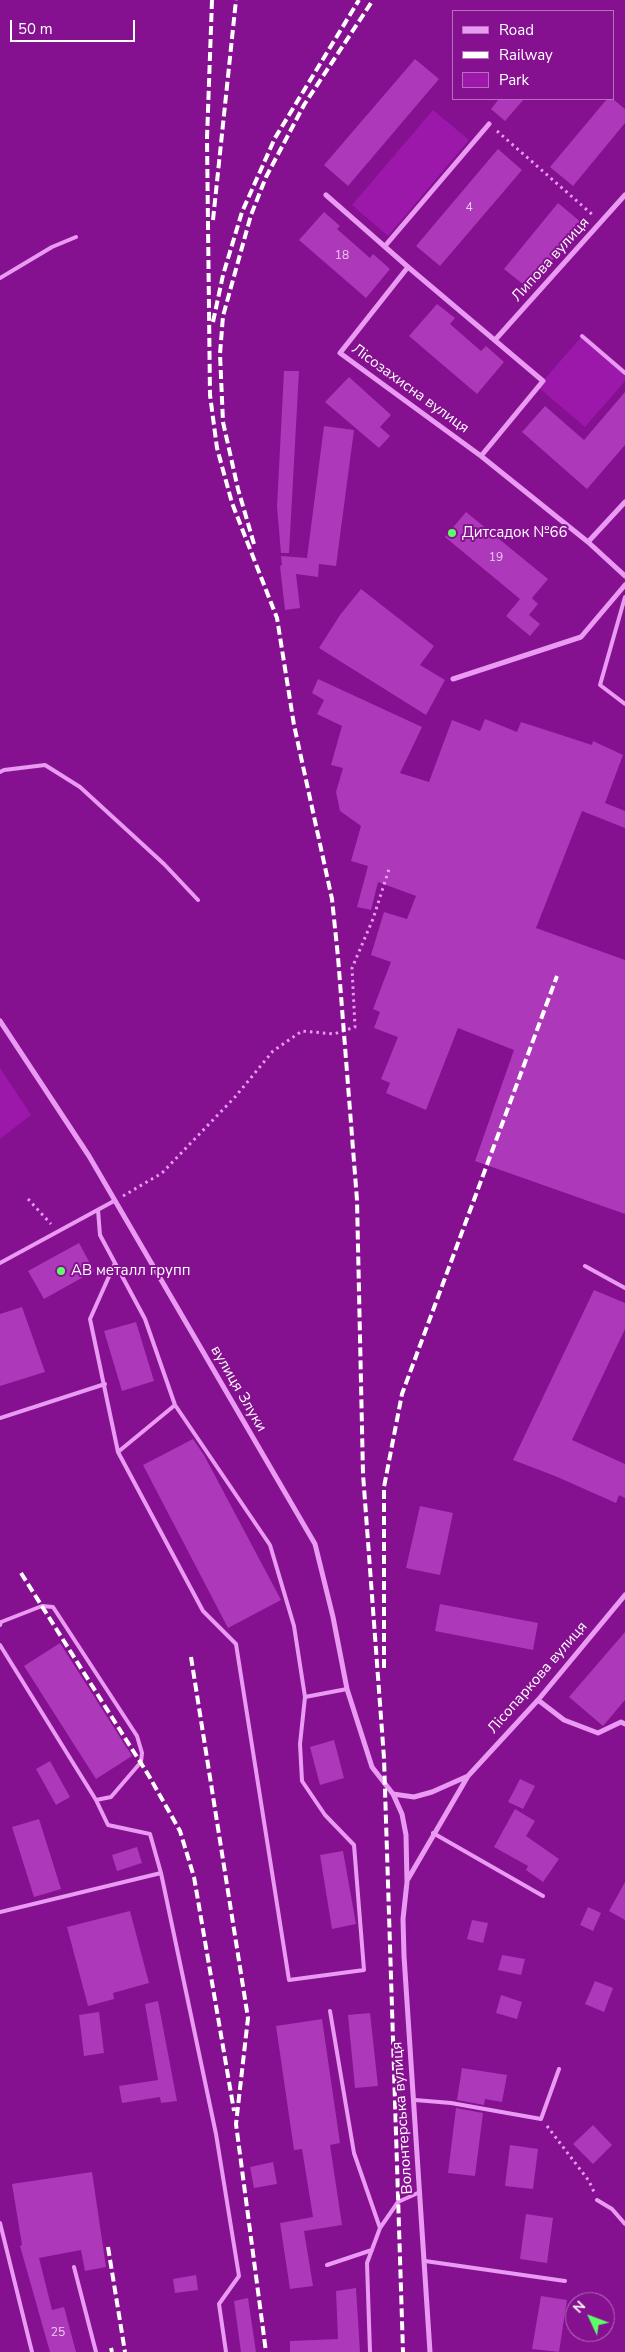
<!DOCTYPE html>
<meta charset="utf-8">
<style>
body{margin:0}
#map{position:relative;width:625px;height:2352px;overflow:hidden;background:#851090;font-family:"Nunito Sans",sans-serif}
canvas{display:block}
.legend{position:absolute;left:452px;top:10px;width:162px;height:90px;box-sizing:border-box;background:#851090;border:1px solid #b670bc;margin:0;padding:6px 9px;list-style:none;font-size:15px;color:#fff}
.legend li{display:flex;align-items:center;gap:10px;height:25px}
.legend b{width:25px;border:1px solid #b670bc}
.north{position:absolute;left:565px;top:2292px;width:50px;height:50px;box-sizing:border-box;background:#851090;border:1px solid #b670bc;border-radius:50%;rotate:313deg;font-size:14px;font-weight:700;line-height:20px;text-align:center;color:#fff}
.north::after{content:'';display:block;margin:auto;width:18px;height:22px;background:#5cff66;clip-path:polygon(50% 0,100% 100%,50% 72%,0 100%)}
.scale{position:absolute;left:10px;top:20px;width:125px;height:22px;box-sizing:border-box;border:2px solid #fff;border-top:0;padding-left:6px;font-size:15px;line-height:18px;white-space:nowrap;color:#fff;-webkit-text-stroke:4px #851090;paint-order:stroke}
</style>
<div id="map">
<canvas width="625" height="2352"></canvas>
<ul class="legend">
<li><b style="height:6px;background:#ea9af3"></b>Road</li>
<li><b style="height:6px;background:#fff"></b>Railway</li>
<li><b style="height:14px;background:#9c18ab"></b>Park</li>
</ul>
<div class="north">N</div>
<div class="scale">50 m</div>
</div>
<script>
const ctx = document.querySelector('canvas').getContext('2d');
ctx.lineJoin = 'round';
function fillPath(path, color) { ctx.fillStyle = color; ctx.fill(path, 'evenodd'); }
const shape = rows => new Path2D(rows.map(r => 'M' + r).join(''));
function stroke(path, color, width, dash) { ctx.strokeStyle = color; ctx.lineWidth = width; ctx.lineCap = dash ? 'butt' : 'round'; ctx.setLineDash(dash || []); ctx.stroke(path); }
function write(font, color, halo, rows, align = 'center') {
  ctx.font = font + ' "Nunito Sans",sans-serif'; ctx.lineWidth = 4; ctx.setLineDash([]); ctx.textBaseline = 'middle'; ctx.strokeStyle = halo; ctx.fillStyle = color; for (const [text, x, y, turn = 0] of rows) {
    ctx.save(); ctx.translate(x, y); ctx.rotate((+turn || 0) * Math.PI / 180); ctx.textAlign = isNaN(turn) ? turn : align; if (halo) ctx.strokeText(text, 0, 0); ctx.fillText(text, 0, 0); ctx.restore();
  }
}
fillPath(shape([
 [433,110,469,140,388,236,352,205],
 [582,336,625,373,625,381,585,427,538,387],
 [0,1068,31,1115,0,1139]
]), '#9c18ab');
fillPath(shape([
 [415,59,439,79,348,186,324,165],
 [499,99,524,99,505,121,491,109],
 [607,99,613,99,625,109,625,123,573,186,550,167],
 [498,149,522,170,440,266,416,246],
 [558,203,582,223,529,289,504,269],
 [324,212,340,226,337,229,370,258,373,254,390,269,366,298,299,240],
 [437,304,455,318,450,324,481,351,486,346,504,362,477,394,409,336],
 [284,371,299,371,289,553,281,553,277,507],
 [349,377,391,415,380,427,390,436,379,448,325,402],
 [625,392,625,445,587,489,522,432,545,406,584,440],
 [324,426,354,430,336,566,319,564,318,577,296,574,300,608,285,610,280,566,282,565,281,556,307,558],
 [466,512,548,579,532,598,538,604,529,615,540,624,530,636,506,616,520,599,445,537],
 [361,589,434,646,420,665,445,680,426,715,319,648,340,615],
 [318,679,422,727,400,773,429,782,452,720,480,731,485,719,517,732,521,722,592,745,593,741,623,755,605,803,625,811,625,828,582,811,536,928,625,960,625,1214,475,1161,514,1050,458,1028,426,1110,386,1093,390,1083,381,1079,398,1037,374,1028,380,1012,373,1009,391,962,371,955,384,912,407,919,416,896,378,882,371,910,357,907,368,866,351,861,361,826,340,811,336,792,343,768,331,765,342,726,317,714,324,700,312,693],
 [79,1243,94,1271,44,1299,28,1271],
 [594,1290,625,1303,625,1329,572,1440,625,1464,625,1498,619,1495,616,1503,555,1476,513,1460],
 [22,1307,45,1372,0,1386,0,1314],
 [136,1322,154,1381,122,1391,104,1331],
 [193,1439,204,1455,281,1600,228,1628,143,1465],
 [420,1506,453,1513,440,1575,406,1568],
 [440,1604,538,1623,533,1650,435,1631],
 [625,1632,625,1700,603,1726,569,1697],
 [60,1643,132,1756,96,1779,24,1666],
 [334,1740,344,1778,320,1785,310,1747],
 [50,1761,70,1797,56,1805,36,1769],
 [520,1779,535,1786,523,1809,508,1802],
 [515,1809,535,1821,526,1836,559,1859,543,1882,526,1870,528,1866,494,1847],
 [39,1819,61,1889,34,1897,12,1827],
 [137,1847,142,1863,117,1871,112,1855],
 [343,1851,356,1924,332,1929,320,1855],
 [625,1882,625,1920,609,1911],
 [588,1907,601,1913,593,1931,580,1925],
 [130,1911,149,1983,113,1993,114,1999,88,2006,67,1927],
 [472,1920,488,1923,483,1943,467,1939],
 [502,1955,525,1959,521,1975,498,1970],
 [595,1981,613,1988,604,2012,585,2004],
 [501,1995,522,2002,517,2019,496,2013],
 [158,2001,177,2101,161,2103,160,2097,122,2103,119,2086,158,2080,145,2004],
 [99,2012,104,2053,84,2056,79,2015],
 [370,2013,378,2086,355,2088,348,2015],
 [322,2019,340,2143,330,2145,342,2225,304,2231,313,2286,290,2289,280,2223,313,2217,302,2149,294,2150,276,2026],
 [462,2068,507,2075,502,2102,485,2099,484,2105,457,2100],
 [456,2108,483,2113,475,2176,448,2173],
 [593,2125,612,2145,593,2164,573,2144],
 [510,2145,538,2149,533,2189,505,2186],
 [273,2162,277,2184,254,2188,250,2167],
 [92,2172,106,2267,85,2271,81,2250,39,2258,52,2310,64,2307,76,2352,50,2352,20,2246,22,2245,12,2184],
 [526,2214,553,2218,547,2263,520,2259],
 [196,2275,198,2290,175,2293,173,2279],
 [356,2288,360,2352,290,2352,290,2341,338,2339,336,2291],
 [541,2296,567,2300,559,2352,532,2349],
 [248,2298,256,2352,241,2352,234,2301]
]), '#ad38b9');
stroke(shape([
 [497,131,594,216],
 [123,1196,162,1173,235,1097,273,1051,302,1031,334,1034,355,1027,352,968,373,919,389,869],
 [28,1199,51,1224],
 [547,2126,589,2181,594,2192]
]), '#ea9af3', 3, [2.5, 4]);
stroke(shape([
 [0,278,52,247,76,237],
 [582,336,625,373],
 [625,597,600,685,625,704],
 [0,772,4,770,45,765,80,787,164,864,198,900],
 [98,1210,100,1235,145,1319,175,1405,270,1545,294,1626,305,1697,300,1744,302,1781,325,1815,354,1845,364,1970,289,1980,236,1644,203,1611,118,1452,90,1319,115,1263],
 [0,1263,114,1201],
 [585,1266,625,1288],
 [0,1418,105,1384],
 [118,1452,175,1405],
 [0,1625,1,1622,42,1606,53,1607,137,1736,142,1753,141,1762,111,1797,96,1800],
 [0,1645,96,1800,108,1825,150,1834,161,1873],
 [305,1697,347,1689],
 [433,1833,543,1896],
 [0,1912,161,1873,216,2134,239,2276,219,2304,226,2352],
 [330,2011,354,2153,380,2228],
 [415,2100,451,2103,541,2119,559,2069],
 [597,2200,612,2209,625,2224],
 [0,2223,32,2352],
 [425,2261,565,2281],
 [327,2265,372,2250],
 [74,2267,96,2352],
 [370,2352,367,2263,380,2228,398,2202,420,2192]
]), '#ea9af3', 4);
stroke(shape([
 [326,195,408,267],
 [385,246,489,124],
 [495,340,625,195],
 [481,456,543,381,408,267,340,353,481,456,588,542,625,576],
 [588,542,625,502],
 [453,679,581,637,625,585],
 [0,1021,89,1156,315,1544,333,1617,347,1689,372,1767,393,1794,414,1797,432,1792,468,1776],
 [538,1700,564,1720,598,1733,621,1722,625,1724],
 [393,1794,402,1814,406,1835,407,1882,403,1919,404,1956,430,2352],
 [408,1879,468,1776,538,1700,625,1595]
]), '#ea9af3', 5);
stroke(shape([
 [212,0,207,138,210,395,217,448,232,503,277,618,294,725,332,899,338,957,357,1200,363,1474,384,1758,403,2352],
 [213,220,236,0],
 [213,322,223,275,242,212,275,138,359,0],
 [254,544,238,489,223,422,220,354,223,316,251,215,266,177,304,105,373,0],
 [21,1573,149,1776,180,1831,194,1877,234,2111],
 [191,1657,248,2018,236,2124,266,2352],
 [384,1668,384,1487,402,1394,557,976],
 [108,2247,125,2352],
 [111,2348,112,2352]
]), '#fff', 4, [9, 4]);
for (const [x, y, r, color] of [
 [452,533,5,"#5cff66"],
 [61,1271,5,"#5cff66"]
]) { const dot = new Path2D(); dot.arc(x, y, r, 0, 2 * Math.PI); ctx.fillStyle = color; ctx.fill(dot); stroke(dot, '#851090', 2); }
write('12px', '#eacdee', null, [
 ["4",469,208],
 ["18",342,256],
 ["19",496,558],
 ["25",58,2333]
]);
write('15px', '#fff', '#851090', [
 ["Липова вулиця",551,260,-48],
 ["Лісозахисна вулиця",410,389,36],
 ["вулиця Злуки",238,1389,60],
 ["Лісопаркова вулиця",538,1678,-49],
 ["Волонтерська вулиця",403,2118,-94]
]);
write('15px', '#fff', '#851090', [
 ["Дитсадок №66",462,533],
 ["АВ металл групп",71,1271]
], 'left');
</script>
